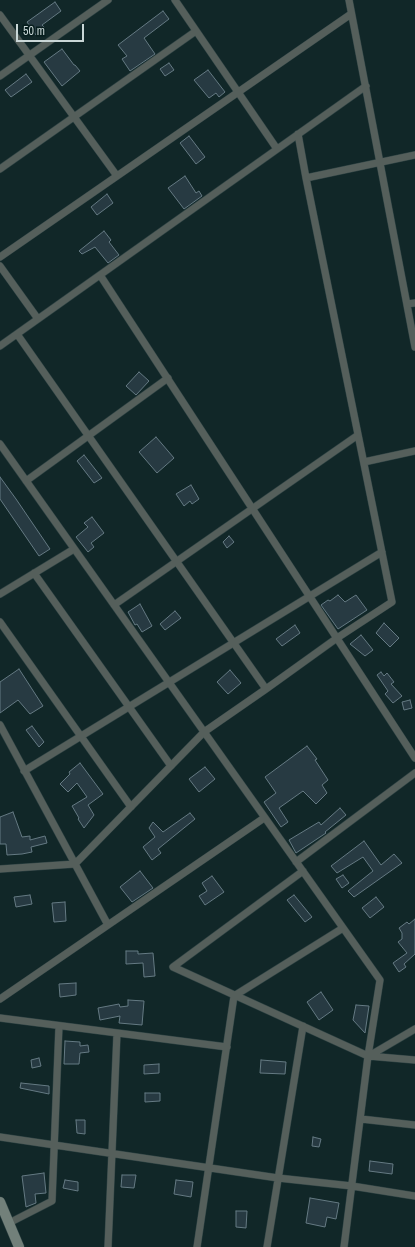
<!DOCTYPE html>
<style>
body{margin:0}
#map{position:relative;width:415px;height:1247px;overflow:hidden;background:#112728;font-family:"Archivo Narrow",sans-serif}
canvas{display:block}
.scale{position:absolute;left:16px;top:24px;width:68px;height:18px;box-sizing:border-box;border:2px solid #cad7d7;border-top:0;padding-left:5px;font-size:12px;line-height:14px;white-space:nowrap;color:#cad7d7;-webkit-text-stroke:3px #071e1e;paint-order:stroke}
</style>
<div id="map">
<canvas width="415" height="1247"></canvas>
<div class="scale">50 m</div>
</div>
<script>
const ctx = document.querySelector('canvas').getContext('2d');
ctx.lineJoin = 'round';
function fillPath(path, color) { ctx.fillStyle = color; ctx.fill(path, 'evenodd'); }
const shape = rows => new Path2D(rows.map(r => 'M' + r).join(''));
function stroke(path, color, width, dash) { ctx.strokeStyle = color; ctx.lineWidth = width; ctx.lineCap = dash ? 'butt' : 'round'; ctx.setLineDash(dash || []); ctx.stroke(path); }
const building = shape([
 [55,2,61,11,42,25,45,28,36,35,27,22,55,2],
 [163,11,169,19,144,38,155,54,130,71,122,59,127,56,118,45,163,11],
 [62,49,74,65,75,65,80,71,62,86,44,62,62,49],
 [169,63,174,70,165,76,160,69,169,63],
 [208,70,225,92,219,97,216,93,209,98,194,80,208,70],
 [26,74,32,82,11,97,5,90,26,74],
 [189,136,205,157,196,164,180,143,189,136],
 [185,176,196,193,199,191,202,196,184,209,168,188,185,176],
 [107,194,113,203,97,215,91,207,107,194],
 [104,231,111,240,109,242,119,255,108,263,95,247,82,254,79,251,104,231],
 [139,372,149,381,136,395,126,386,139,372],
 [156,437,174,458,157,473,139,452,156,437],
 [84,455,102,478,94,483,77,461,84,455],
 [0,477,16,499,50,549,39,556,0,499,0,477],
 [191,485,199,499,192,504,190,501,184,506,176,494,191,485],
 [92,517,104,533,91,543,94,547,88,552,76,537,88,527,84,523,92,517],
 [229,536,234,542,227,548,223,542,229,536],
 [338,595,345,602,356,595,367,610,338,629,321,605,328,600,330,601,338,595],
 [140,604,152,626,142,632,137,624,135,625,128,612,140,604],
 [175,611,181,618,165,630,160,624,175,611],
 [384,623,399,638,390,647,376,633,384,623],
 [295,625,300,633,282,646,276,639,295,625],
 [361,635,373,650,365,656,350,644,361,635],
 [19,669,43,706,30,714,18,700,0,713,0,682,19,669],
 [230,670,241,683,228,694,217,682,230,670],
 [381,672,384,676,387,673,394,682,391,684,402,696,393,703,385,694,388,691,377,675,381,672],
 [410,700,412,708,404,710,402,702,410,700],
 [32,726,44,742,39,747,26,730,32,726],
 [307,746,317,759,315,760,328,780,322,785,327,793,316,804,303,791,279,808,288,822,281,827,264,802,276,793,265,777,307,746],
 [80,763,103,794,88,805,94,815,84,828,78,819,79,818,72,806,87,797,77,783,68,792,60,784,70,774,69,772,80,763],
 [205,767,215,779,199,792,189,779,205,767],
 [340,808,346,815,325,832,326,833,296,853,289,840,319,822,321,825,340,808],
 [13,812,22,837,30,836,30,840,45,836,47,843,31,847,32,852,22,854,7,855,6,844,0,844,0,817,13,812],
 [190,813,195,819,158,849,161,853,152,860,143,847,155,837,149,828,153,822,163,832,190,813],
 [364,841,381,865,394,854,402,863,354,897,348,891,373,871,363,857,337,873,331,866,364,841],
 [140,871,153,888,132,902,120,887,140,871],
 [343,875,349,883,342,888,336,879,343,875],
 [212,876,224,892,205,905,199,896,207,891,202,883,212,876],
 [30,895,32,904,16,907,14,897,30,895],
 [294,895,312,917,305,922,287,900,294,895],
 [376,897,384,907,370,918,362,908,376,897],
 [65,902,66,921,54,922,52,903,65,902],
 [415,919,415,954,404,964,406,967,399,972,393,963,407,953,398,942,402,939,402,933,399,928,407,922,409,924,415,919],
 [126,951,138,951,138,954,153,953,155,976,144,977,143,963,126,964,126,951],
 [76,983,76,995,60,997,59,984,76,983],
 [321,992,333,1010,319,1020,307,1002,321,992],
 [128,1000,144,1001,142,1025,119,1023,120,1016,100,1020,98,1008,119,1004,120,1007,128,1006,128,1000],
 [356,1005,369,1006,365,1033,353,1020,356,1005],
 [65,1041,80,1042,80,1046,88,1045,89,1052,80,1053,79,1064,64,1064,65,1041],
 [39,1058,41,1066,32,1068,31,1060,39,1058],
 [261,1060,286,1062,285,1074,260,1073,261,1060],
 [159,1064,159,1073,144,1074,144,1065,159,1064],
 [21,1083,49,1086,49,1094,20,1088,21,1083],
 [145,1093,160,1093,160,1101,145,1102,145,1093],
 [76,1120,85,1120,85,1134,77,1133,76,1120],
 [313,1137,321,1139,319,1147,312,1146,313,1137],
 [370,1161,393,1164,392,1174,369,1171,370,1161],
 [44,1173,46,1193,35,1194,36,1203,26,1207,22,1176,44,1173],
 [122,1175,136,1175,134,1188,121,1187,122,1175],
 [65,1180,78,1182,78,1191,63,1188,65,1180],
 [176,1180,193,1182,191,1197,174,1194,176,1180],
 [310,1198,339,1203,336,1219,327,1217,325,1227,306,1223,310,1198],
 [236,1211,247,1211,246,1228,236,1227,236,1211]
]);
fillPath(building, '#273a42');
stroke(building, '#657a83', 1);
const street = shape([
 [175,0,277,149],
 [349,0,415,347],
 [0,15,117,176],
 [0,76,108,0],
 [0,169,196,31],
 [306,178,415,155],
 [0,257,351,14],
 [0,266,38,319],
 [100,275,415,758],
 [407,304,415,303],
 [17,334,266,689],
 [0,346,366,86],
 [0,444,380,980,368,1056,344,1247],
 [364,462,415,451],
 [26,481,168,378],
 [34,573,171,766],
 [0,594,74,549],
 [114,605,358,435],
 [0,622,131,807],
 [0,725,108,925],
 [24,771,382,552],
 [296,862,415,773],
 [0,869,75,864,204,732,266,689,337,638,392,602,306,178,298,134],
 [303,871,173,967,368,1056,415,1060],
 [0,999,264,818],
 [0,1018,227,1047],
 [369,1056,415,1029],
 [361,1119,415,1125],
 [0,1137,278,1178,352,1186,415,1196],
 [9,1223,52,1201,59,1026],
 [108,1247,117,1033],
 [197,1247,234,996,343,928],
 [267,1247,303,1026]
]);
const secondary = shape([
 [0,1202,19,1247]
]);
stroke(street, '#2f4344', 8);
stroke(secondary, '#2f4344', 11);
stroke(street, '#555f5b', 7);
stroke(secondary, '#72807a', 10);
</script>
